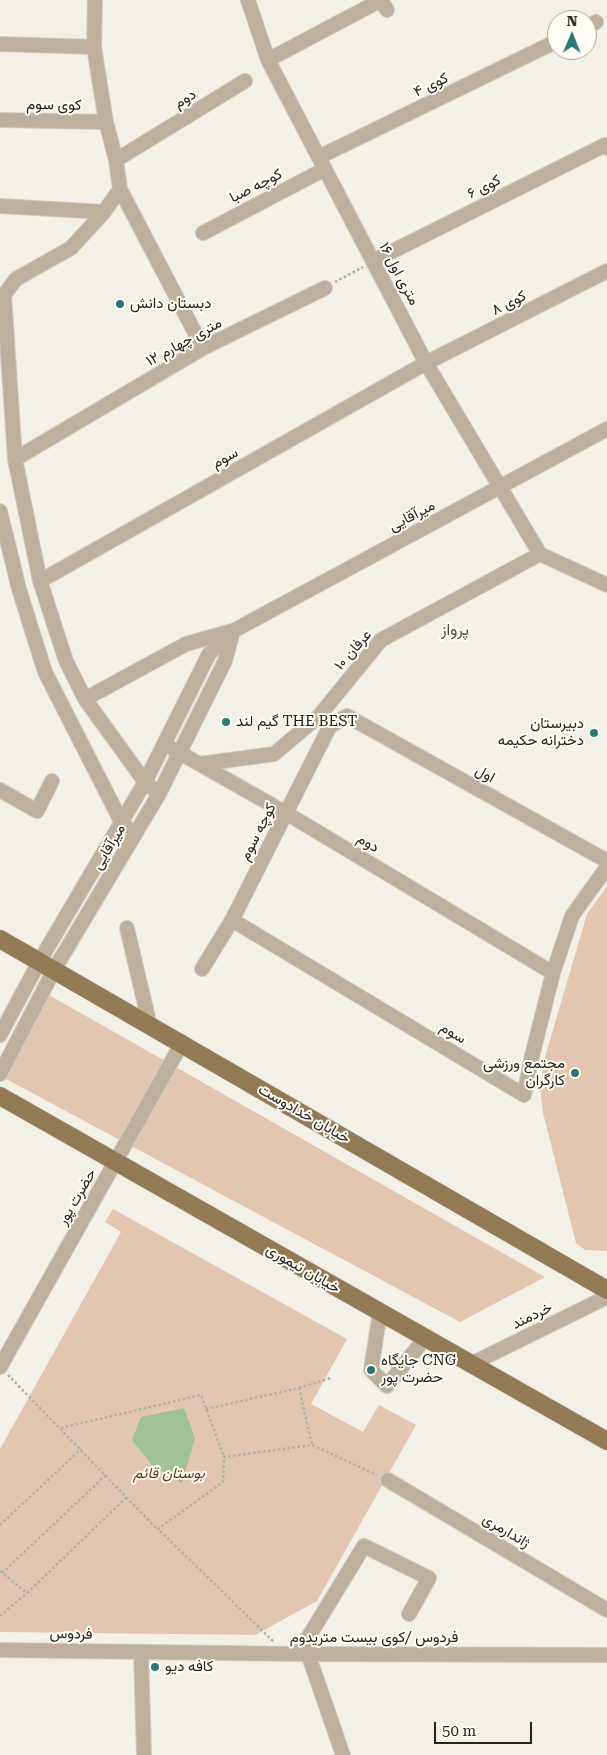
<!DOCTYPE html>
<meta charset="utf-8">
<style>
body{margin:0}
#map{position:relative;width:607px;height:1755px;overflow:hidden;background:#f2f0e7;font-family:"Roboto Serif",serif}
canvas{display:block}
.north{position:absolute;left:547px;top:10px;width:50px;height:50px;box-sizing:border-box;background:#fffdf4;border:1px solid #a7a59f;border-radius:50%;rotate:1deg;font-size:14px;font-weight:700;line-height:20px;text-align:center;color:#23221f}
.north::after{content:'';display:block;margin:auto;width:18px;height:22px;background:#2d777a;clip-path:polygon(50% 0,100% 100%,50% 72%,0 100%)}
.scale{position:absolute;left:434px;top:1722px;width:98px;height:22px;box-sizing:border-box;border:2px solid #23221f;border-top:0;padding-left:6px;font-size:15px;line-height:18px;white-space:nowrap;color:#23221f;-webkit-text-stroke:4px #fffdf4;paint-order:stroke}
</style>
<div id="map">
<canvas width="607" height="1755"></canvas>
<div class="north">N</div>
<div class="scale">50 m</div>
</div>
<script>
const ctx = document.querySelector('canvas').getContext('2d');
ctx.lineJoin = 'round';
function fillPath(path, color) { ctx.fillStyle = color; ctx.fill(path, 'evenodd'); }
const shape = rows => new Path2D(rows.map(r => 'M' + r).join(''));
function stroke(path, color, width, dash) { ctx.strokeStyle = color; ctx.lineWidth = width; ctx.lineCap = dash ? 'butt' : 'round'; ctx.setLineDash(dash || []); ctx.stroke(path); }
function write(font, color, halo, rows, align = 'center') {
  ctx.font = font + ' "Roboto Serif",Vazirmatn,serif'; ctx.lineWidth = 4; ctx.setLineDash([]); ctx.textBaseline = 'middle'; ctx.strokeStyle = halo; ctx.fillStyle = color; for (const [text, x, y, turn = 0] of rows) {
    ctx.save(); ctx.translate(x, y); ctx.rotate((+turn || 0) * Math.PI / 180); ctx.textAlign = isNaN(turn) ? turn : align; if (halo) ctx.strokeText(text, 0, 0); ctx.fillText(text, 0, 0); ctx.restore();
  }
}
fillPath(shape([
 [607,886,607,1251,585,1250,576,1243,543,1113,540,1088,545,1057,587,914],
 [49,995,545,1277,460,1322,6,1079],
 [113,1209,347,1339,311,1404,363,1432,379,1405,416,1425,317,1601,255,1635,0,1632,0,1449,121,1232,105,1222]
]), '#e3c6af');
fillPath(shape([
 [184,1408,195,1438,182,1483,152,1465,132,1440,141,1417]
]), '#9fc296');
const minor = shape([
 [95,0,94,47,106,122,116,160,120,189,203,348],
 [248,0,268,60,426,363,540,554],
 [587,27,596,22],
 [0,44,94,47],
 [268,60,381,0,387,10],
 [0,120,106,122],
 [319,157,557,41],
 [116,160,245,81],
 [0,206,104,212],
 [203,233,325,169],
 [373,261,605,145,607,148],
 [4,295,15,459,40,581,66,661,85,699,145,782,159,794],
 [0,296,4,295,16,279,71,248,104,212,120,189],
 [15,459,203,348,325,288],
 [0,511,19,589,45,672,122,823,126,826],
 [540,554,607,585],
 [40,581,426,363,607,271],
 [85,699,186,644,232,631],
 [173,749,286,813,553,973],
 [200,764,274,754,319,716,381,640,540,554],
 [0,790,37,811,52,781],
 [232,920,524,1095,531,1060,553,973,572,916,607,867],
 [127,928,150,1026],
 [202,969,232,920,330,726,347,716,607,861],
 [0,1035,39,962,145,782,209,654,233,631,607,429],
 [0,1074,54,970,159,794,225,661,233,631],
 [380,1312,371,1370,387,1386,425,1338],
 [471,1364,607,1297],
 [0,1367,182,1043],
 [388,1480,607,1610],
 [0,1650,298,1654,607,1655],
 [141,1652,144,1755],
 [298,1654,364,1546,429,1578,409,1614],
 [308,1654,343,1755]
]);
const major = shape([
 [0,939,607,1290],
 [0,1096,607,1441]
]);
stroke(minor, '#cdcbc3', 16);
stroke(major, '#cdcbc3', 19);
stroke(shape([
 [335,282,363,267],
 [8,1375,157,1529],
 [299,1388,331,1378],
 [206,1409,299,1388,312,1445],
 [61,1428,201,1395,224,1457],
 [0,1525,81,1449],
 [0,1571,27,1593,127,1497],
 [2,1573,106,1475],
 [0,1616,27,1593],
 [273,1641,158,1529,223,1482,224,1457,312,1445,377,1475]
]), '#b2b1aa', 2.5, [2.5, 2.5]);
stroke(minor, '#bdb09c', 14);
stroke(major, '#927b54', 18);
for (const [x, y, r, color] of [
 [120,304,5,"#2d777a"],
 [226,722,5,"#2d777a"],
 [594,733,5,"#2d777a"],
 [575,1073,5,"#2d777a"],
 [371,1370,5,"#2d777a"],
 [155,1667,5,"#2d777a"]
]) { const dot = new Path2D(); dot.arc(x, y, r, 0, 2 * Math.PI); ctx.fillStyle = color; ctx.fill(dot); stroke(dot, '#fffdf4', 2); }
write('15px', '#23221f', '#fffdf4', [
 ["کوی ۴",431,85,-26],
 ["دوم",185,99,-32],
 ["کوی سوم",54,105,1],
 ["کوچه صبا",256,186,-27],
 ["کوی ۶",484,187,-27],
 ["۱۶ متری اول",399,274,62],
 ["کوی ۸",509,303,-27],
 ["۱۲ متری چهارم",184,342,-29],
 ["سوم",225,458,-29],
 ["میرآقایی",412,516,-28],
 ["عرفان ۱۰",353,650,-49],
 ["اول",485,774,29],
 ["کوچه سوم",258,832,-63],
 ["دوم",368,843,31],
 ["میرآقایی",109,847,-59],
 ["سوم",453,1033,31],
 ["خیابان خدادوست",304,1114,30],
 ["حضرت پور",77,1197,-60],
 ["خیابان تیموری",303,1269,30],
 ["خردمند",532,1316,-26],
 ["ژاندارمری",506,1531,31],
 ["فردوس",71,1634,1],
 ["فردوس /کوی بیست متریدوم",374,1638]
]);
write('15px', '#23221f', '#fffdf4', [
 ["دبستان دانش",130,304],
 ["گیم لند THE BEST",236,722],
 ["دبیرستان",584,724,"right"],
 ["دخترانه حکیمه",584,741,"right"],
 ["مجتمع ورزشی",565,1064,"right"],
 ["کارگران",565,1081,"right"],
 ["جایگاه CNG",381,1361],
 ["حضرت پور",381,1378],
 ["کافه دیو",165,1667]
], 'left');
write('italic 15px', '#663a11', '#fffdf4', [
 ["بوستان قائم",169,1474]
]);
write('16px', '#4c4b43', '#fffdf4', [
 ["پرواز",455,630]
]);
</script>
